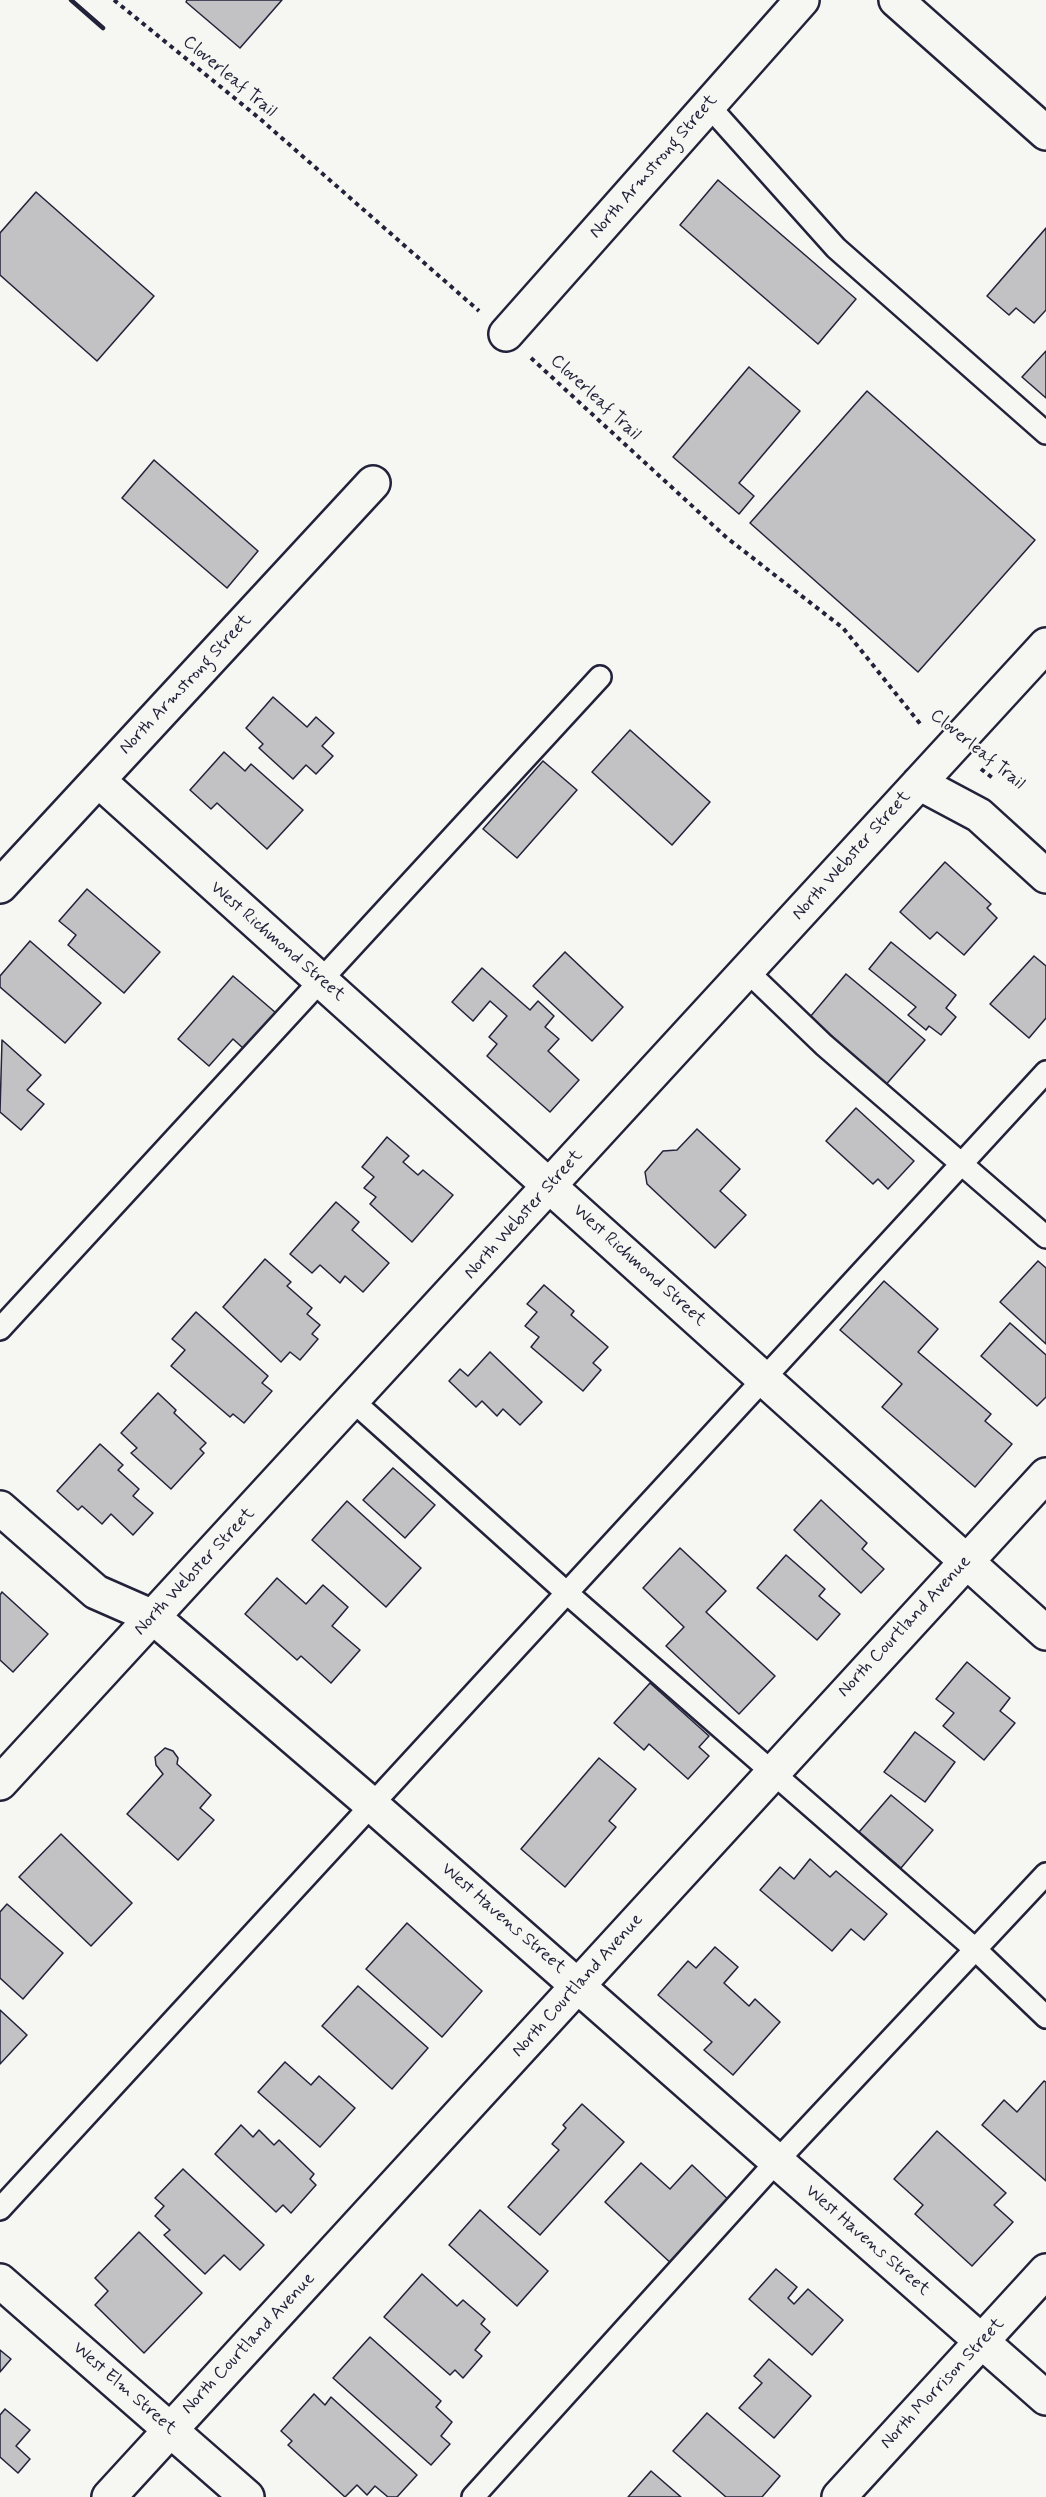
<!DOCTYPE html>
<style>
body{margin:0}
canvas{display:block;background:#f6f6f2}
</style>
<canvas width="1046" height="2497"></canvas>
<script>
const ctx = document.querySelector('canvas').getContext('2d');
ctx.lineJoin = 'round';
function fillPath(path, color) { ctx.fillStyle = color; ctx.fill(path, 'evenodd'); }
const shape = rows => new Path2D(rows.map(r => 'M' + r).join(''));
function stroke(path, color, width, dash) { ctx.strokeStyle = color; ctx.lineWidth = width; ctx.lineCap = dash ? 'butt' : 'round'; ctx.setLineDash(dash || []); ctx.stroke(path); }
function write(font, color, halo, rows, align = 'center') {
  ctx.font = font + ' Mynerve,sans-serif'; ctx.lineWidth = 4.5; ctx.setLineDash([]); ctx.textBaseline = 'middle'; ctx.strokeStyle = halo; ctx.fillStyle = color; for (const [text, x, y, turn = 0] of rows) {
    ctx.save(); ctx.translate(x, y); ctx.rotate((+turn || 0) * Math.PI / 180); ctx.textAlign = isNaN(turn) ? turn : align; if (halo) ctx.strokeText(text, 0, 0); ctx.fillText(text, 0, 0); ctx.restore();
  }
}
const building = shape([
 [187,0,282,0,240,48,186,2,187,0],
 [718,180,856,299,818,344,680,225,718,180],
 [36,192,154,296,97,361,0,275,0,233,36,192],
 [1046,228,1046,310,1034,323,1016,308,1009,315,987,296,1046,228],
 [1046,351,1046,398,1022,377,1046,351],
 [749,367,800,411,739,483,754,496,739,514,673,457,749,367],
 [867,391,1035,540,918,672,750,523,867,391],
 [154,460,258,551,227,588,122,498,154,460],
 [273,697,307,727,316,717,334,733,322,746,333,756,316,774,306,765,293,779,259,748,263,744,246,728,273,697],
 [630,730,710,802,672,845,592,772,630,730],
 [224,752,245,771,251,764,303,810,267,849,217,803,211,809,190,790,224,752],
 [543,761,577,790,517,858,483,829,543,761],
 [945,862,991,904,987,908,997,918,964,955,937,932,930,939,900,912,945,862],
 [87,889,160,952,124,993,68,945,76,935,59,921,87,889],
 [30,941,101,1003,65,1043,0,987,0,976,30,941],
 [891,942,956,995,946,1008,956,1017,941,1035,929,1026,926,1030,908,1015,916,1007,869,969,891,942],
 [565,952,623,1007,592,1041,533,986,565,952],
 [1034,956,1046,966,1046,1018,1029,1038,990,1004,1034,956],
 [482,968,530,1010,538,1001,554,1016,545,1027,559,1039,548,1051,579,1080,550,1112,487,1056,497,1044,489,1037,507,1016,490,1001,473,1021,452,1002,482,968],
 [846,974,925,1040,883,1088,805,1023,846,974],
 [233,976,276,1013,244,1049,233,1039,209,1066,178,1039,233,976],
 [2,1040,41,1075,27,1090,44,1104,21,1130,0,1112,2,1040],
 [856,1108,914,1161,888,1189,878,1179,873,1184,826,1141,856,1108],
 [697,1129,740,1169,720,1191,746,1215,715,1248,647,1184,645,1172,663,1151,677,1150,697,1129],
 [387,1137,409,1156,403,1162,418,1175,423,1170,453,1195,412,1242,370,1204,376,1197,364,1188,374,1177,362,1167,387,1137],
 [336,1202,359,1222,352,1230,389,1263,363,1292,345,1276,340,1283,320,1265,312,1273,290,1254,336,1202],
 [265,1259,291,1282,287,1286,312,1308,307,1314,320,1325,312,1334,318,1339,300,1360,290,1352,281,1362,223,1307,265,1259],
 [1038,1261,1046,1268,1046,1344,1000,1302,1038,1261],
 [884,1281,938,1329,918,1352,991,1414,985,1421,1012,1444,975,1487,882,1407,902,1384,840,1330,884,1281],
 [544,1285,574,1311,571,1315,608,1347,593,1363,601,1370,583,1391,531,1347,539,1337,525,1326,537,1312,527,1304,544,1285],
 [196,1312,268,1376,262,1383,272,1391,244,1423,233,1414,230,1417,171,1366,185,1350,172,1339,196,1312],
 [1010,1323,1046,1355,1046,1397,1037,1406,981,1356,1010,1323],
 [490,1352,542,1402,520,1425,503,1409,497,1416,482,1401,476,1407,449,1381,460,1369,468,1376,490,1352],
 [158,1393,176,1410,174,1413,206,1443,200,1449,204,1453,171,1489,131,1453,137,1448,121,1433,158,1393],
 [100,1444,123,1465,118,1470,139,1489,133,1496,153,1513,133,1535,111,1514,102,1524,82,1506,78,1510,57,1491,100,1444],
 [393,1468,435,1505,405,1538,363,1500,393,1468],
 [821,1500,867,1543,862,1549,884,1569,861,1593,794,1530,821,1500],
 [347,1501,421,1568,386,1607,312,1540,347,1501],
 [680,1548,726,1591,706,1612,775,1676,739,1714,666,1646,684,1627,643,1588,680,1548],
 [786,1555,825,1589,819,1596,840,1614,817,1640,757,1588,786,1555],
 [277,1578,306,1604,323,1585,348,1607,332,1626,360,1650,331,1683,301,1656,297,1660,245,1614,277,1578],
 [2,1592,48,1634,13,1672,0,1660,0,1595,2,1592],
 [967,1662,1010,1698,1000,1711,1015,1723,984,1760,943,1726,954,1713,936,1699,967,1662],
 [650,1683,709,1736,699,1747,709,1756,688,1779,649,1744,644,1750,614,1723,650,1683],
 [915,1732,955,1762,925,1802,884,1772,915,1732],
 [165,1748,173,1751,178,1758,177,1764,211,1795,200,1808,214,1820,178,1860,127,1814,163,1774,156,1765,155,1757,165,1748],
 [599,1758,636,1789,609,1821,616,1827,565,1887,521,1849,599,1758],
 [891,1795,933,1830,901,1868,859,1832,891,1795],
 [61,1834,132,1903,91,1946,19,1877,61,1834],
 [810,1859,830,1877,836,1871,887,1914,864,1940,851,1929,832,1951,760,1890,780,1867,794,1879,810,1859],
 [7,1904,63,1953,23,1999,0,1978,0,1912,7,1904],
 [407,1923,482,1991,442,2037,366,1969,407,1923],
 [715,1947,738,1967,724,1983,749,2006,755,1999,780,2022,733,2075,704,2050,712,2042,658,1995,688,1961,696,1968,715,1947],
 [358,1986,428,2048,392,2089,322,2026,358,1986],
 [0,2010,27,2035,0,2064,0,2010],
 [285,2062,311,2085,319,2076,355,2108,320,2147,258,2092,285,2062],
 [1044,2081,1046,2082,1046,2181,982,2125,1004,2100,1017,2112,1044,2081],
 [582,2104,624,2142,540,2235,508,2207,559,2150,552,2144,566,2128,563,2125,582,2104],
 [241,2125,253,2137,259,2130,274,2145,279,2140,314,2174,310,2179,316,2185,291,2213,283,2205,276,2212,215,2154,241,2125],
 [937,2131,1006,2193,994,2205,1013,2222,972,2266,915,2214,923,2205,894,2179,937,2131],
 [641,2163,670,2189,692,2165,732,2203,674,2266,605,2202,641,2163],
 [183,2169,264,2245,240,2270,224,2255,205,2274,164,2235,170,2230,155,2216,164,2206,155,2198,183,2169],
 [480,2210,548,2271,517,2306,449,2245,480,2210],
 [139,2232,202,2293,144,2353,95,2305,108,2291,95,2278,139,2232],
 [776,2269,797,2287,788,2298,794,2304,808,2289,843,2320,812,2355,749,2299,776,2269],
 [422,2274,457,2306,463,2300,485,2319,481,2324,490,2332,475,2350,482,2356,463,2378,455,2370,450,2375,384,2317,422,2274],
 [370,2337,441,2401,436,2407,452,2422,441,2436,450,2444,431,2465,333,2378,370,2337],
 [0,2350,11,2359,0,2372,0,2350],
 [769,2359,811,2396,774,2438,739,2408,762,2383,754,2376,769,2359],
 [314,2394,325,2405,331,2397,417,2475,397,2497,388,2497,375,2486,367,2495,357,2485,345,2497,288,2445,292,2441,281,2431,314,2394],
 [5,2409,30,2430,16,2446,30,2459,18,2473,0,2457,0,2415,5,2409],
 [707,2413,780,2476,762,2497,726,2497,673,2451,707,2413],
 [651,2471,681,2497,628,2497,651,2471]
]);
fillPath(building, '#c2c2c4');
stroke(building, '#22223b', 1.5);
const service = shape([
 [708,105,836,248,1046,433],
 [747,971,824,1045,1046,1237],
 [0,1329,600,677],
 [353,1401,568,1594,976,1950,1046,2017],
 [0,2209,1046,1072],
 [473,2497,777,2161,1046,1874]
]);
const minor = shape([
 [896,0,1046,133],
 [506,334,802,0],
 [98,780,1046,1633],
 [919,783,979,815,1046,876],
 [0,886,373,483],
 [0,1508,96,1592,153,1617,372,1805,1046,2398],
 [0,1783,1046,645],
 [0,2281,247,2497],
 [109,2497,1046,1475],
 [839,2497,1046,2271]
]);
stroke(service, '#22223b', 26);
stroke(minor, '#22223b', 38);
stroke(shape([
 [114,0,259,118,479,311],
 [531,358,727,538,843,628,922,726],
 [981,769,994,779]
]), '#22223b', 4, [4.5, 4.5]);
stroke(service, '#f6f6f2', 21);
stroke(minor, '#f6f6f2', 33);
stroke(shape([
 [71,0,103,28]
]), '#22223b', 4.5);
write('18px', '#22223b', '#f6f6f2', [
 ["Cloverleaf Trail",229,77,40],
 ["North Armstrong Street",654,167,-49],
 ["Cloverleaf Trail",595,398,43],
 ["North Armstrong Street",186,685,-47],
 ["Cloverleaf Trail",977,750,39],
 ["North Webster Street",852,856,-48],
 ["West Richmond Street",277,942,41],
 ["North Webster Street",524,1215,-48],
 ["West Richmond Street",639,1266,42],
 ["North Webster Street",195,1572,-47],
 ["North Courtland Avenue",905,1627,-47],
 ["West Havens Street",503,1919,41],
 ["North Courtland Avenue",578,1986,-48],
 ["West Havens Street",867,2241,41],
 ["North Courtland Avenue",249,2344,-47],
 ["North Morrison Street",943,2384,-47],
 ["West Elm Street",124,2389,41]
]);
</script>
